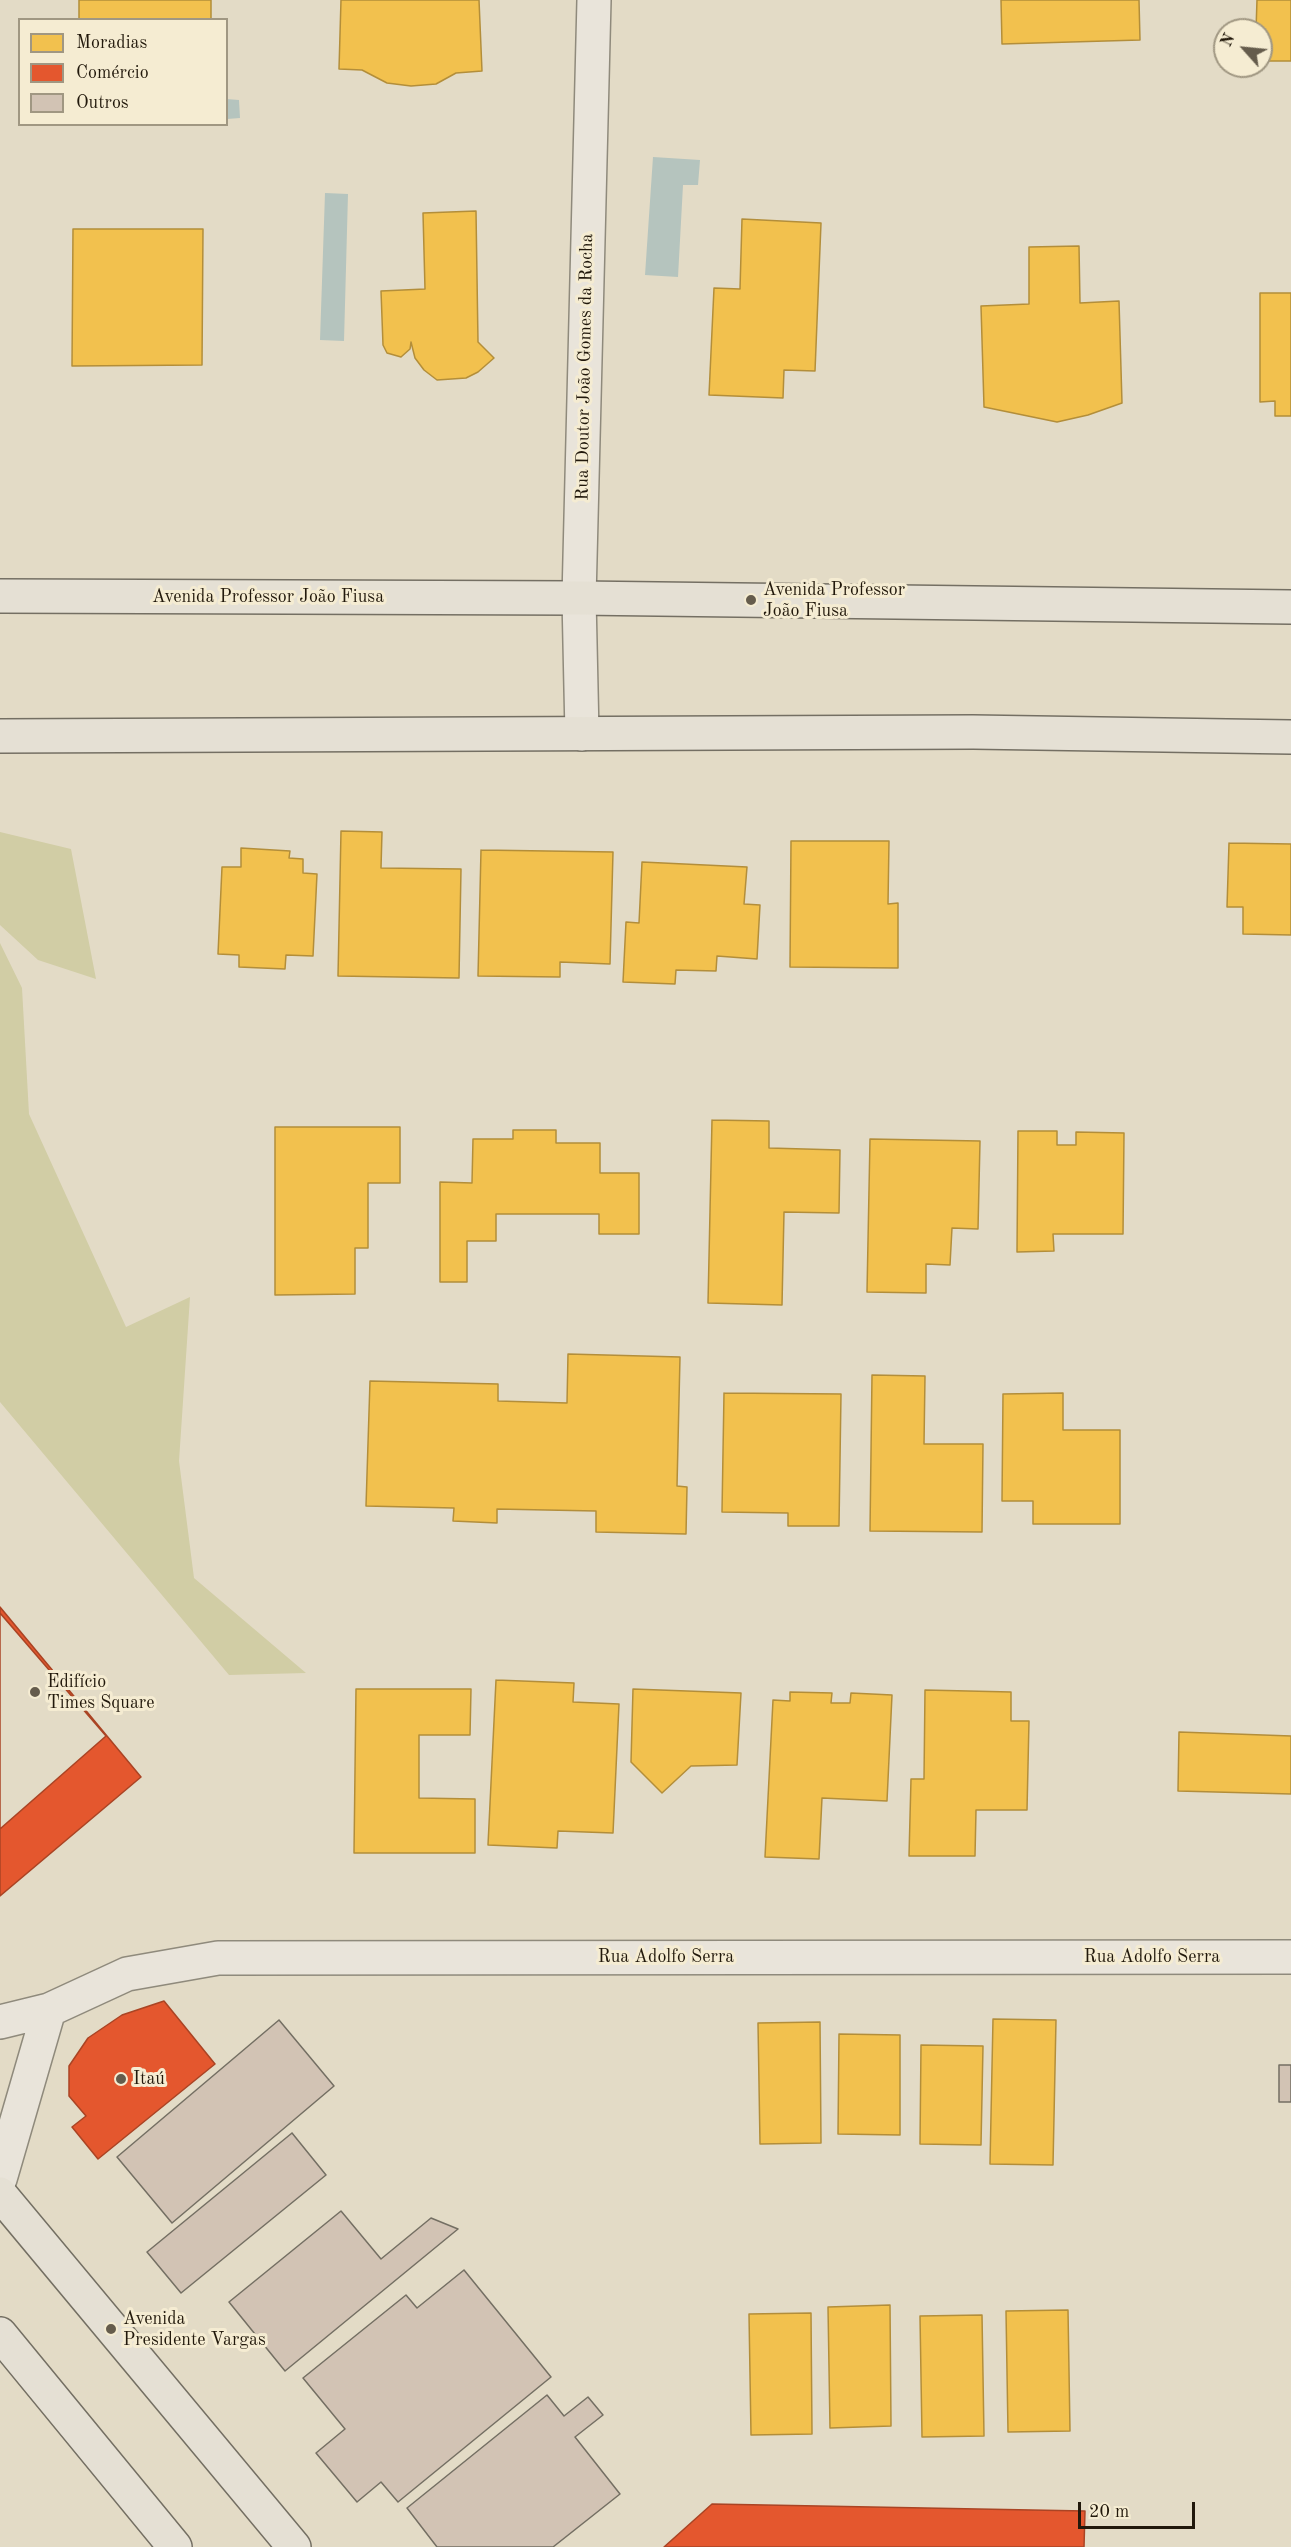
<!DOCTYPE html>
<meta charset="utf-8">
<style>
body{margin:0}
#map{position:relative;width:1291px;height:2547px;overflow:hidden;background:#e3dbc6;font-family:"Old Standard TT",serif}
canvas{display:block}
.legend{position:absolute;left:18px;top:18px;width:210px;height:108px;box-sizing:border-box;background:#f5ecd2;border:2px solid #a09782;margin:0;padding:8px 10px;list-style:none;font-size:18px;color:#21180b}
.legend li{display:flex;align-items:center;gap:12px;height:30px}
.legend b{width:30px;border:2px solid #a09782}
.north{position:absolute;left:1213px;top:18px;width:60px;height:60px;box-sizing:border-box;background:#f5ecd2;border:2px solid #a09782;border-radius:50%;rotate:297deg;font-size:16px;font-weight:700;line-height:24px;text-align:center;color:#21180b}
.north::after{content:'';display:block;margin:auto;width:21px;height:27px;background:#655c4c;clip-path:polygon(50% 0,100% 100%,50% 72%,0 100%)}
.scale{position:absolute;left:1078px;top:2502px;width:117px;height:27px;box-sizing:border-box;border:3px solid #21180b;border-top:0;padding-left:8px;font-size:18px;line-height:21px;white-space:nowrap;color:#21180b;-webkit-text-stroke:4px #f5ecd2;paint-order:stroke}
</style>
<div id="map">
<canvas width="1291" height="2547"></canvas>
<ul class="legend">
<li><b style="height:16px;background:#f2c14e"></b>Moradias</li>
<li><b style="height:16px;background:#e4572e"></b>Comércio</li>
<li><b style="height:16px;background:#d2c3b4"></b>Outros</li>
</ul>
<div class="north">N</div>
<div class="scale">20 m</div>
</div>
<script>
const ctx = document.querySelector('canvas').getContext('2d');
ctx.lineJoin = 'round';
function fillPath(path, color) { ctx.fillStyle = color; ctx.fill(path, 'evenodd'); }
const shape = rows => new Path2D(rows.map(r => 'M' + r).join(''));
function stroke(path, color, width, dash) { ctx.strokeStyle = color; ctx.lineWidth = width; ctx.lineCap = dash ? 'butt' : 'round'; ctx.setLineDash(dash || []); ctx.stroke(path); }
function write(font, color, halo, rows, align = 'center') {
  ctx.font = font + ' "Old Standard TT",serif'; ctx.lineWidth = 6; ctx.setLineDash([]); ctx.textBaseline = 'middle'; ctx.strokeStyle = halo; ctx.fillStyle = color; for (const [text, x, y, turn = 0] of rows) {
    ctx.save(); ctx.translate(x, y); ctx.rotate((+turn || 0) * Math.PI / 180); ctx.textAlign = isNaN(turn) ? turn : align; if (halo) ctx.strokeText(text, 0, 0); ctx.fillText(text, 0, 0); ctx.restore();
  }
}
fillPath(shape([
 [0,832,71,849,96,979,38,960,0,925],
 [0,943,22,988,29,1114,126,1327,190,1297,179,1461,194,1578,306,1673,229,1675,0,1402]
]), '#d1cda5');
fillPath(shape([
 [226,99,239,100,240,118,227,119],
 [653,157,700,160,698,185,683,185,678,277,645,275],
 [325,193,348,194,344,341,320,340]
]), '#b5c4be');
const homes = shape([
 [79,0,211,0,211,20,79,20,79,0],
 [341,0,479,0,482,71,456,73,436,84,411,86,387,83,362,70,339,69,341,0],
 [1001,0,1139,0,1140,40,1002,44,1001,0],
 [1257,0,1291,0,1291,61,1261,61,1261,30,1256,30,1257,0],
 [476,211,478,342,494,358,478,372,466,378,437,380,424,370,415,358,411,342,410,349,401,357,387,353,383,345,381,291,425,289,423,213,476,211],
 [742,219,821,223,815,371,784,370,783,398,709,395,714,288,740,289,742,219],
 [73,229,203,229,202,365,72,366,73,229],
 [1079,246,1080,303,1119,301,1122,403,1088,415,1057,422,984,407,981,306,1029,304,1029,247,1079,246],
 [1260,293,1291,293,1291,416,1275,416,1275,401,1260,402,1260,293],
 [341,831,382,832,381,868,461,869,459,978,338,976,341,831],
 [791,841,889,841,888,904,898,903,898,968,790,967,791,841],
 [1229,843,1291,844,1291,935,1243,934,1243,907,1227,907,1229,843],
 [241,848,290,851,289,858,303,859,303,873,317,874,313,956,286,955,285,969,239,967,239,955,218,954,222,867,241,867,241,848],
 [481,850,613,852,610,964,560,962,560,977,478,976,481,850],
 [642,862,747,867,744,904,760,905,757,959,717,956,716,971,676,970,675,984,623,982,626,922,639,923,642,862],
 [712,1120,769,1121,769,1148,840,1150,839,1213,784,1212,782,1305,708,1303,712,1120],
 [275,1127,400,1127,400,1183,368,1183,368,1248,355,1248,355,1294,275,1295,275,1127],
 [513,1130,556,1130,556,1143,600,1143,600,1173,639,1173,639,1234,599,1234,599,1214,496,1214,496,1241,467,1241,467,1282,440,1282,440,1182,472,1183,473,1139,513,1139,513,1130],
 [1018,1131,1057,1131,1057,1145,1076,1145,1076,1132,1124,1133,1123,1234,1053,1234,1054,1251,1017,1252,1018,1131],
 [870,1139,980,1141,978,1229,952,1228,950,1265,926,1264,926,1293,867,1292,870,1139],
 [568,1354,680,1357,677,1486,687,1487,686,1534,596,1532,596,1511,497,1509,497,1523,453,1521,454,1508,366,1506,370,1381,498,1384,498,1401,567,1403,568,1354],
 [872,1375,925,1376,924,1444,983,1444,982,1532,870,1531,872,1375],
 [724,1393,841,1394,839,1526,788,1526,788,1513,722,1512,724,1393],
 [1063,1393,1063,1430,1120,1430,1120,1524,1033,1524,1033,1501,1002,1501,1003,1394,1063,1393],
 [496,1680,574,1683,573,1702,619,1704,613,1833,558,1831,557,1848,488,1845,496,1680],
 [356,1689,471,1689,470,1735,419,1735,419,1798,475,1799,475,1853,354,1853,356,1689],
 [633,1689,741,1693,737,1765,691,1766,662,1793,631,1762,633,1689],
 [925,1690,1011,1692,1011,1721,1029,1721,1027,1810,976,1810,975,1856,909,1856,911,1779,924,1779,925,1690],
 [790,1692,832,1693,831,1703,850,1703,851,1693,892,1695,887,1801,822,1798,819,1859,765,1857,773,1700,790,1701,790,1692],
 [1179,1732,1291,1736,1291,1794,1178,1791,1179,1732],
 [993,2019,1056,2020,1053,2165,990,2164,993,2019],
 [820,2022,821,2143,760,2144,758,2023,820,2022],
 [839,2034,900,2035,900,2135,838,2134,839,2034],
 [921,2045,983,2046,981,2145,920,2144,921,2045],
 [890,2305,891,2426,830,2428,828,2307,890,2305],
 [1068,2310,1070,2431,1008,2432,1006,2311,1068,2310],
 [811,2313,812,2434,751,2435,749,2314,811,2313],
 [982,2315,984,2436,922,2437,920,2316,982,2315]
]);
fillPath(homes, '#f2c14e');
stroke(homes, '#b38e3a', 1.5);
const shops = shape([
 [0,1607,141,1777,0,1896,0,1607],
 [0,1613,106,1736,0,1829,0,1613],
 [164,2001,215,2064,98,2159,72,2127,86,2116,69,2096,69,2066,88,2038,122,2015,164,2001],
 [712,2504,1085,2511,1084,2547,664,2547,712,2504]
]);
fillPath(shops, '#e4572e');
stroke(shops, '#aa4424', 1.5);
const building = shape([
 [279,2020,334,2086,172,2223,117,2157,279,2020],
 [1279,2065,1291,2065,1291,2102,1279,2102,1279,2065],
 [292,2133,326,2175,181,2293,147,2252,292,2133],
 [341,2211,381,2259,431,2218,458,2229,285,2371,229,2302,341,2211],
 [464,2270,551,2377,398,2502,381,2482,357,2502,316,2453,345,2429,303,2378,406,2295,417,2308,464,2270],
 [547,2395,564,2416,588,2397,603,2415,575,2437,620,2494,553,2547,437,2547,407,2508,547,2395]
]);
fillPath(building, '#d2c3b4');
stroke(building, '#746f63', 1.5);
const minor = shape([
 [582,734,579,598,594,0],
 [0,2022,49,2010,127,1974,218,1958,1291,1957],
 [0,2179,49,2010]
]);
const major = shape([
 [0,596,579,598,1291,607],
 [0,736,973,732,1291,737],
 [0,2194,294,2547],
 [0,2334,175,2547]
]);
stroke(minor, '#8f8a7c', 36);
stroke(major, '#746f63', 36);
stroke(minor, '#e9e4da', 33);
stroke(major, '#e5e0d4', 33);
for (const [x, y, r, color] of [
 [751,600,6,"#655c4c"],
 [35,1692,6,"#655c4c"],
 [121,2079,6,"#655c4c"],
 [111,2329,6,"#655c4c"]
]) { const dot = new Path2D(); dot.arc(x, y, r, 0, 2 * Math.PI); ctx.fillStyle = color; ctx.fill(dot); stroke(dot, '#f5ecd2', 2); }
write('18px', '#21180b', '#f5ecd2', [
 ["Rua Doutor João Gomes da Rocha",585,367,-89],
 ["Avenida Professor João Fiusa",268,597],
 ["Rua Adolfo Serra",666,1957],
 ["Rua Adolfo Serra",1152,1957]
]);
write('18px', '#21180b', '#f5ecd2', [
 ["Avenida Professor",763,590],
 ["João Fiusa",763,611],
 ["Edifício",47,1682],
 ["Times Square",47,1703],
 ["Itaú",133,2079],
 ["Avenida",123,2319],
 ["Presidente Vargas",123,2340]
], 'left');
</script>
